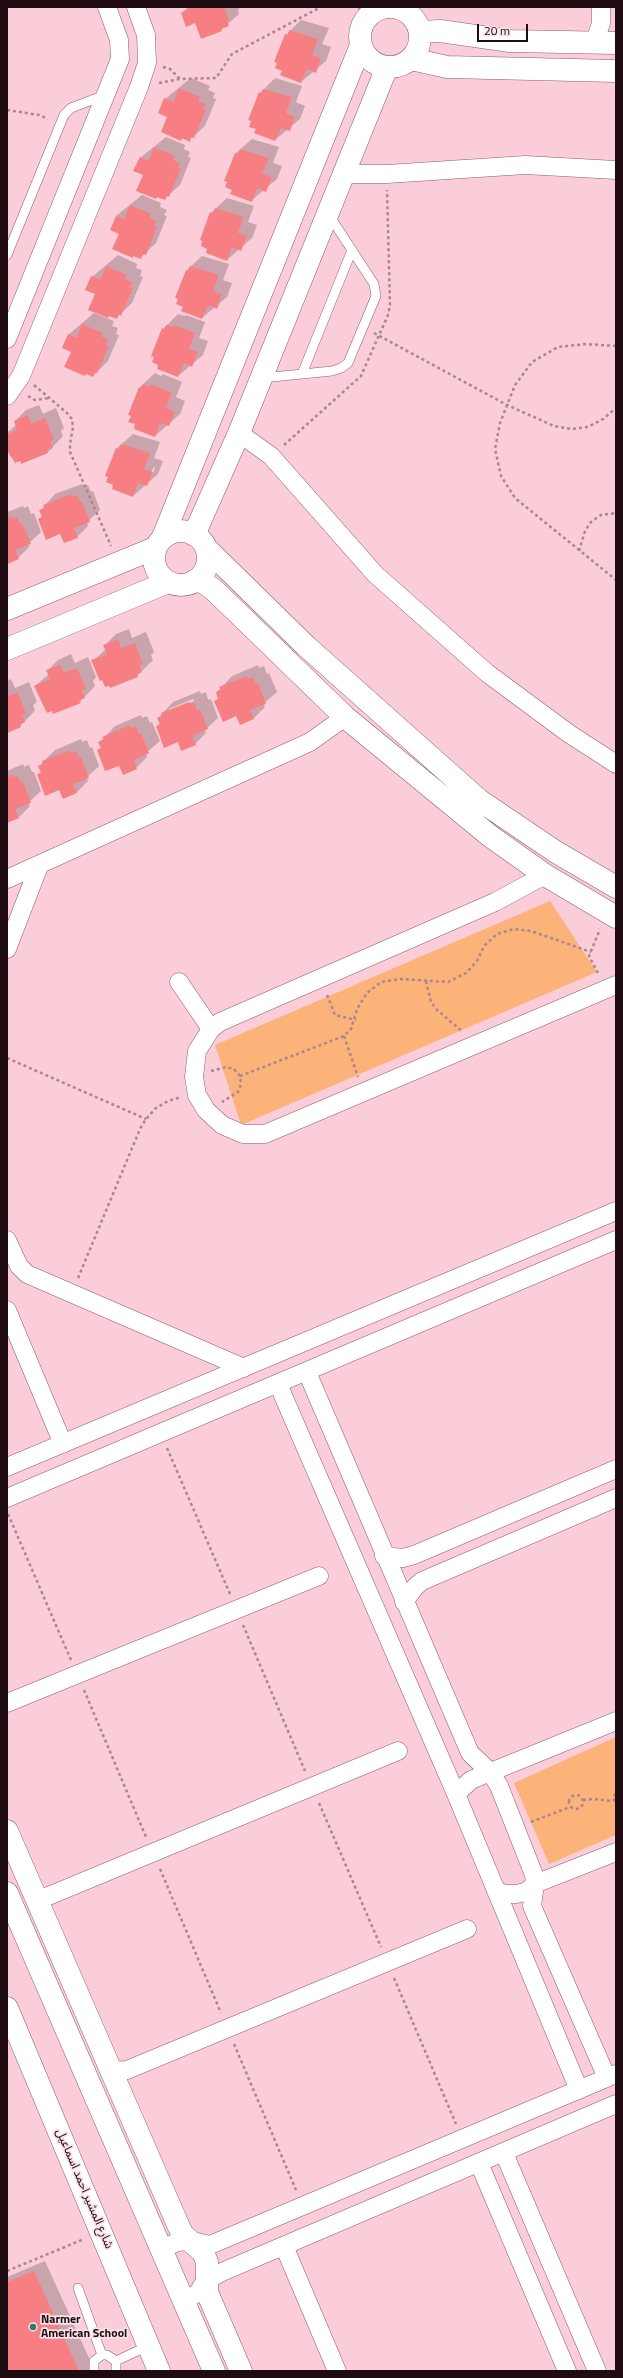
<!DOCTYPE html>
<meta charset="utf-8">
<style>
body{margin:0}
#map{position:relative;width:623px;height:2378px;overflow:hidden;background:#facdd9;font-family:"Titillium Web",sans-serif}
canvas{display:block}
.frame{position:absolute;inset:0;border:8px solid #1e0c12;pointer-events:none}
.scale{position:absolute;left:477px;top:24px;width:51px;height:18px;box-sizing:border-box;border:2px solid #1e0c12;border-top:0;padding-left:5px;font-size:12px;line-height:14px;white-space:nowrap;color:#1e0c12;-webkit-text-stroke:3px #f8e1e7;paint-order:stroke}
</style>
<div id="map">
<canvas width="623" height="2378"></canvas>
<div class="frame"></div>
<div class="scale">20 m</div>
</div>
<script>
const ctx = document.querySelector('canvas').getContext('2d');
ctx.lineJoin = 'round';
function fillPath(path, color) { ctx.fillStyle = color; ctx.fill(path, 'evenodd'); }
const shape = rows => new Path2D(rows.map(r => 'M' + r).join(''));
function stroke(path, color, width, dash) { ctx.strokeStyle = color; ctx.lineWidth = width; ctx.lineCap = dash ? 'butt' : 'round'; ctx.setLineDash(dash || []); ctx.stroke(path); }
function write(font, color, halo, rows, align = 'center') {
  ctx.font = font + ' "Titillium Web","Noto Sans Arabic",sans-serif'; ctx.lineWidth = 3.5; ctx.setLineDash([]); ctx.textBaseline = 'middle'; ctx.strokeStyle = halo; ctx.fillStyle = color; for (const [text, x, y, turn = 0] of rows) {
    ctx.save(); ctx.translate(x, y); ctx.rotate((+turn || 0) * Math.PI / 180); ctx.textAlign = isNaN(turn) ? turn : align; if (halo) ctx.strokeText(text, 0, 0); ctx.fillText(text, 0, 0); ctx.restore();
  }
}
fillPath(shape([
 [550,901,597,972,241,1125,215,1045],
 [616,1737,616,1835,549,1864,514,1783]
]), '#fbb379');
fillPath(shape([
 [188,7,239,7,240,8,238,10,239,14,221,30,196,22,182,13],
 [301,20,329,28,322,44,331,47,326,61,301,82,283,70,286,35],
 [191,78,210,86,208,90,215,93,213,98,216,99,205,126,189,140,183,138,181,140,169,116,165,99],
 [275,78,302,86,296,102,305,106,300,119,275,140,257,129,260,93],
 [166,137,185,145,184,149,190,152,188,157,191,158,180,185,164,199,158,196,156,198,144,175,140,158],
 [252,139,279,147,273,163,282,166,277,179,251,201,236,153],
 [142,195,161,203,160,207,167,210,164,215,167,216,156,243,141,257,120,233,116,216],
 [227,198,254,206,248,222,257,225,252,238,227,260,211,213],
 [118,255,137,264,136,268,142,270,140,276,143,277,132,303,116,318,110,315,108,317,96,294,92,277],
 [202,256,229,264,223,280,232,283,227,297,202,318,184,306,187,270],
 [94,313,114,321,112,326,118,328,116,334,119,335,108,361,93,376,72,351,68,335],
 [178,314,185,316,186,315,205,322,199,338,208,341,203,355,178,376,163,329],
 [155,373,161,376,163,374,182,382,176,397,185,401,180,414,155,436,139,388],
 [39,405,43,414,56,408,64,428,61,431,63,436,48,452,20,460,13,455,10,456,7,447,7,433,16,425,15,421,26,410],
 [133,434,160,442,154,458,163,461,158,474,133,496,115,484,107,475,117,448],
 [154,467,155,468,153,473,151,473],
 [82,484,83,486,88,485,91,492,93,491,100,510,87,522,88,526,77,537,61,533,39,519,42,516,40,511,55,494],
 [23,506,24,508,28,506,31,514,34,513,41,532,28,544,29,547,18,558,7,563,7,512],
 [129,629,132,638,146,632,154,652,151,655,153,660,137,676,93,661,106,649,105,645,116,634],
 [71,654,75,663,88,657,96,677,93,681,95,686,80,702,43,705,35,686,49,674,47,671,58,660],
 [258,665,259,668,264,666,267,674,269,673,277,692,263,704,265,707,254,718,237,715,215,701,219,698,217,692,232,676],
 [11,679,15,688,29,682,37,702,33,705,35,710,31,715,20,726,7,732,7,681],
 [200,691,201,694,206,692,208,700,211,699,218,718,205,730,206,733,195,744,178,741,157,727,160,723,158,718,173,702],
 [193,699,194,701,169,711,169,709],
 [141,715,142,718,147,716,150,723,152,722,160,741,146,753,147,757,136,768,120,764,98,750,102,747,100,742,115,726],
 [81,739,82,742,87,740,90,748,92,747,99,766,86,778,88,781,77,792,60,789,38,775,42,771,39,766,55,750],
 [23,764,24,767,29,765,32,772,34,772,41,791,28,803,30,806,19,817,7,822,7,771],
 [45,2261,94,2369,108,2371,7,2371,7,2277]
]), '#0003');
fillPath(shape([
 [189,7,224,7,229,20,227,21,229,26,221,29,222,31,201,39,195,23,186,27,181,13,189,9],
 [289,30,318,39,312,55,321,58,316,73,307,69,301,83,280,75,282,71,275,68,277,63,274,62,285,34,288,35],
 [179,88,200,97,198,101,205,104,203,109,206,110,194,138,191,137,190,142,182,138,181,141,161,132,167,117,158,113,164,98,173,102],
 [263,89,292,97,286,113,295,117,290,131,281,128,275,141,254,133,256,129,249,127,251,121,248,120,259,92,261,93],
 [154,147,175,156,173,160,180,163,178,168,181,169,169,197,167,196,165,200,157,197,156,199,136,191,143,175,133,171,140,157,148,161],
 [240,149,269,158,262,174,272,177,266,192,257,188,252,202,230,194,232,190,225,187,227,182,224,181,235,153,238,154],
 [130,205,151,214,149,218,156,221,154,226,157,227,146,255,143,254,141,259,133,256,133,258,112,249,119,234,110,230,116,216,124,219],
 [215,208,244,217,238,233,247,236,241,251,232,247,227,261,206,253,207,249,201,246,202,241,200,240,210,212,213,213],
 [106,266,127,275,125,279,132,282,130,287,133,288,121,316,119,314,117,319,109,316,108,318,88,310,95,294,85,290,91,276,100,280],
 [190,266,219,275,213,291,222,294,217,309,208,305,202,319,181,311,183,307,176,304,178,299,175,298,186,270,188,271],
 [82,324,103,333,102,337,108,339,106,345,109,346,97,373,95,372,93,377,86,374,85,376,64,367,71,352,62,348,68,334,76,338],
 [166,325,174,327,174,325,195,333,189,349,198,352,192,367,184,363,178,377,157,369,158,365,152,362,154,357,151,356,162,328,164,329],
 [143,384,151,387,151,384,172,393,166,408,175,412,169,426,160,423,155,437,134,429,135,424,128,422,131,416,128,415,139,387,141,388],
 [28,415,31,424,45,418,54,440,50,441,53,448,47,450,48,453,21,464,20,461,15,463,7,450,7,434,17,430,14,421],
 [121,444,150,453,144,469,153,472,147,486,138,483,133,497,112,489,113,485,106,482,108,477,105,476,116,448,119,449],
 [71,494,72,497,77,495,80,502,82,502,90,522,74,528,78,538,64,543,60,534,46,540,38,519,42,517,39,510,45,508,43,505],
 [12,516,13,519,17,517,20,524,22,523,31,544,15,550,19,559,7,564,7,518],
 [118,639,121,648,135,643,143,664,139,665,142,672,137,674,138,677,110,688,109,686,105,687,102,680,100,681,91,660,107,654,103,645],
 [60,665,64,673,77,668,86,689,82,691,85,698,79,700,81,703,53,714,52,711,47,713,34,686,50,679,46,670],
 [247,676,248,679,253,677,256,684,258,683,266,704,250,710,254,719,240,725,236,716,223,722,214,701,218,699,216,692,221,690,219,687],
 [18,692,26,714,22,715,25,722,20,724,21,727,7,733,7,697],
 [189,702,190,704,194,702,197,710,200,709,208,729,192,736,196,745,181,751,178,742,164,748,156,726,160,725,157,718,162,716,161,713],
 [130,725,131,728,136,726,139,734,141,733,149,753,134,760,137,769,123,775,119,766,105,771,97,750,101,748,98,742,104,739,102,737],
 [70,750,71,753,76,751,79,758,81,757,89,778,73,784,77,793,63,799,59,790,45,796,37,774,41,773,38,766,43,764,42,761],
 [12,775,13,777,18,776,21,783,23,782,31,803,15,809,19,818,7,823,7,777],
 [34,2271,79,2371,7,2371,7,2282]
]), '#f77f83');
const lane = shape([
 [7,255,64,115,71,108,105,95],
 [302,374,352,250],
 [262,378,332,371,341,368,348,363,376,296,374,284,329,215],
 [78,2288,102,2355],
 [116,2361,148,2346],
 [94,2371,94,2361,102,2355,107,2355,116,2361,116,2371]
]);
const street = shape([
 [595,42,601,23,601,7],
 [342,174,387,174,525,165,616,170],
 [7,339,120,59,119,40,107,7],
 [7,396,21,376,139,87,147,63,146,35,136,7],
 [239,433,271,456,375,574,487,673,568,733,616,764],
 [545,875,495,902,220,1022,211,1029,197,1051,194,1077,197,1095,206,1110,222,1125,243,1134,265,1134,616,985],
 [7,879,310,742,345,717],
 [7,949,39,866],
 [179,982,211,1029],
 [7,1240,19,1266,27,1274,244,1368],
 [7,1310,63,1444],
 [307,1372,470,1753,491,1773,499,1786,534,1875,535,1884,532,1906,607,2078],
 [278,1384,456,1794,579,2090],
 [7,1467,616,1211],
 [7,1498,616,1240],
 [384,1556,403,1558,414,1555,616,1469],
 [404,1602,415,1587,422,1581,616,1498],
 [7,1703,319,1576],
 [456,1794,471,1780,616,1721],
 [496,1891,506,1894,517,1894,527,1891,535,1884,616,1852],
 [35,1896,46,1897,398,1751],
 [112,2071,127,2070,467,1929],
 [504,2153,597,2371],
 [479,2163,567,2371],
 [284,2246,337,2371],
 [163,2254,169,2246,177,2242,192,2241,210,2245,616,2074],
 [181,2295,186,2298,192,2296,198,2293,205,2281,222,2272,616,2104]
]);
const secondary = shape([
 '360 37a30 30 0 1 1 60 0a30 30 0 1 1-60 0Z',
 [420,32,440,31,510,41,616,43],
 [411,59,447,67,616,71],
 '154 558a27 27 0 1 1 54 0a27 27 0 1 1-54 0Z',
 [194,535,239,433,387,67],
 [163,537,361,45],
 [206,548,306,646,479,800,556,852,616,887],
 [194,581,203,582,214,590,345,717,490,836,545,875,616,917],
 [7,609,155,548],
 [7,649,168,582],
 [7,1831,179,2227,183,2235,203,2252,207,2262,207,2292,241,2371],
 [7,1893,214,2371],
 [7,2008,159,2371]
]);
stroke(lane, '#8c5c6b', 10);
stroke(street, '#8c5c6b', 19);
stroke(secondary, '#8c5c6b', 23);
stroke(shape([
 [358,8,361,7],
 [163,67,170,69,180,79],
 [159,83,180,79,216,78,232,54,321,7],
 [7,110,39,115,48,119],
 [374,333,507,405,554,426,571,429,588,427,603,419,616,408],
 [616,346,586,344,558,347,532,362,515,385,500,423,495,449,501,476,515,498,616,580],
 [34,385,67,413,72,419,73,427,70,444,70,452,111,546],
 [28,396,35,400,49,398],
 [284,445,361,376,388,315,390,305,387,190],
 [579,551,585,531,591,522,601,515,616,513],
 [598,973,589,956,600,929],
 [426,981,431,1002,437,1010,463,1032],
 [327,995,335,1015,356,1020],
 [344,1036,358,1077],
 [7,1058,146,1119],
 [211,1071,226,1067,234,1069,240,1076,241,1084,238,1092,222,1102],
 [240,1076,344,1036,351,1029,357,1009,367,993,381,982,401,979,448,982,466,973,477,961,484,946,497,934,514,929,531,931,591,952],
 [78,1278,140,1129,146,1119,156,1108,168,1101,181,1097],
 [167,1448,230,1594],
 [8,1514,71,1660],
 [243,1625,305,1771],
 [84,1690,146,1837],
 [616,1794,613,1797,616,1804],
 '569 1802a7 7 0 1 1 14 0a7 7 0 1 1-14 0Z',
 [583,1800,593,1799,613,1801],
 [319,1803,381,1947],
 [531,1822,570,1807],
 [160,1869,221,2013],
 [394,1978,456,2124],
 [234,2044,296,2190],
 [7,2271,84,2239]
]), '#a98690', 2.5, [3, 3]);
stroke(lane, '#fff', 9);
stroke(street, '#fff', 18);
stroke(secondary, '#fff', 22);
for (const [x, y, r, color] of [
 [33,2327,4,"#33776b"]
]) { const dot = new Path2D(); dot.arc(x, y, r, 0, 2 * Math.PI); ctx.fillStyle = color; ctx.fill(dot); stroke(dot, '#f8e1e7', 1.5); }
write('12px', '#1e0c12', '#f8e1e7', [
 ["شارع المشير احمد اسماعيل",84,2189,67]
]);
write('bold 12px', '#1e0c12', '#f8e1e7', [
 ["Narmer",41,2320],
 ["American School",41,2334]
], 'left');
</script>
